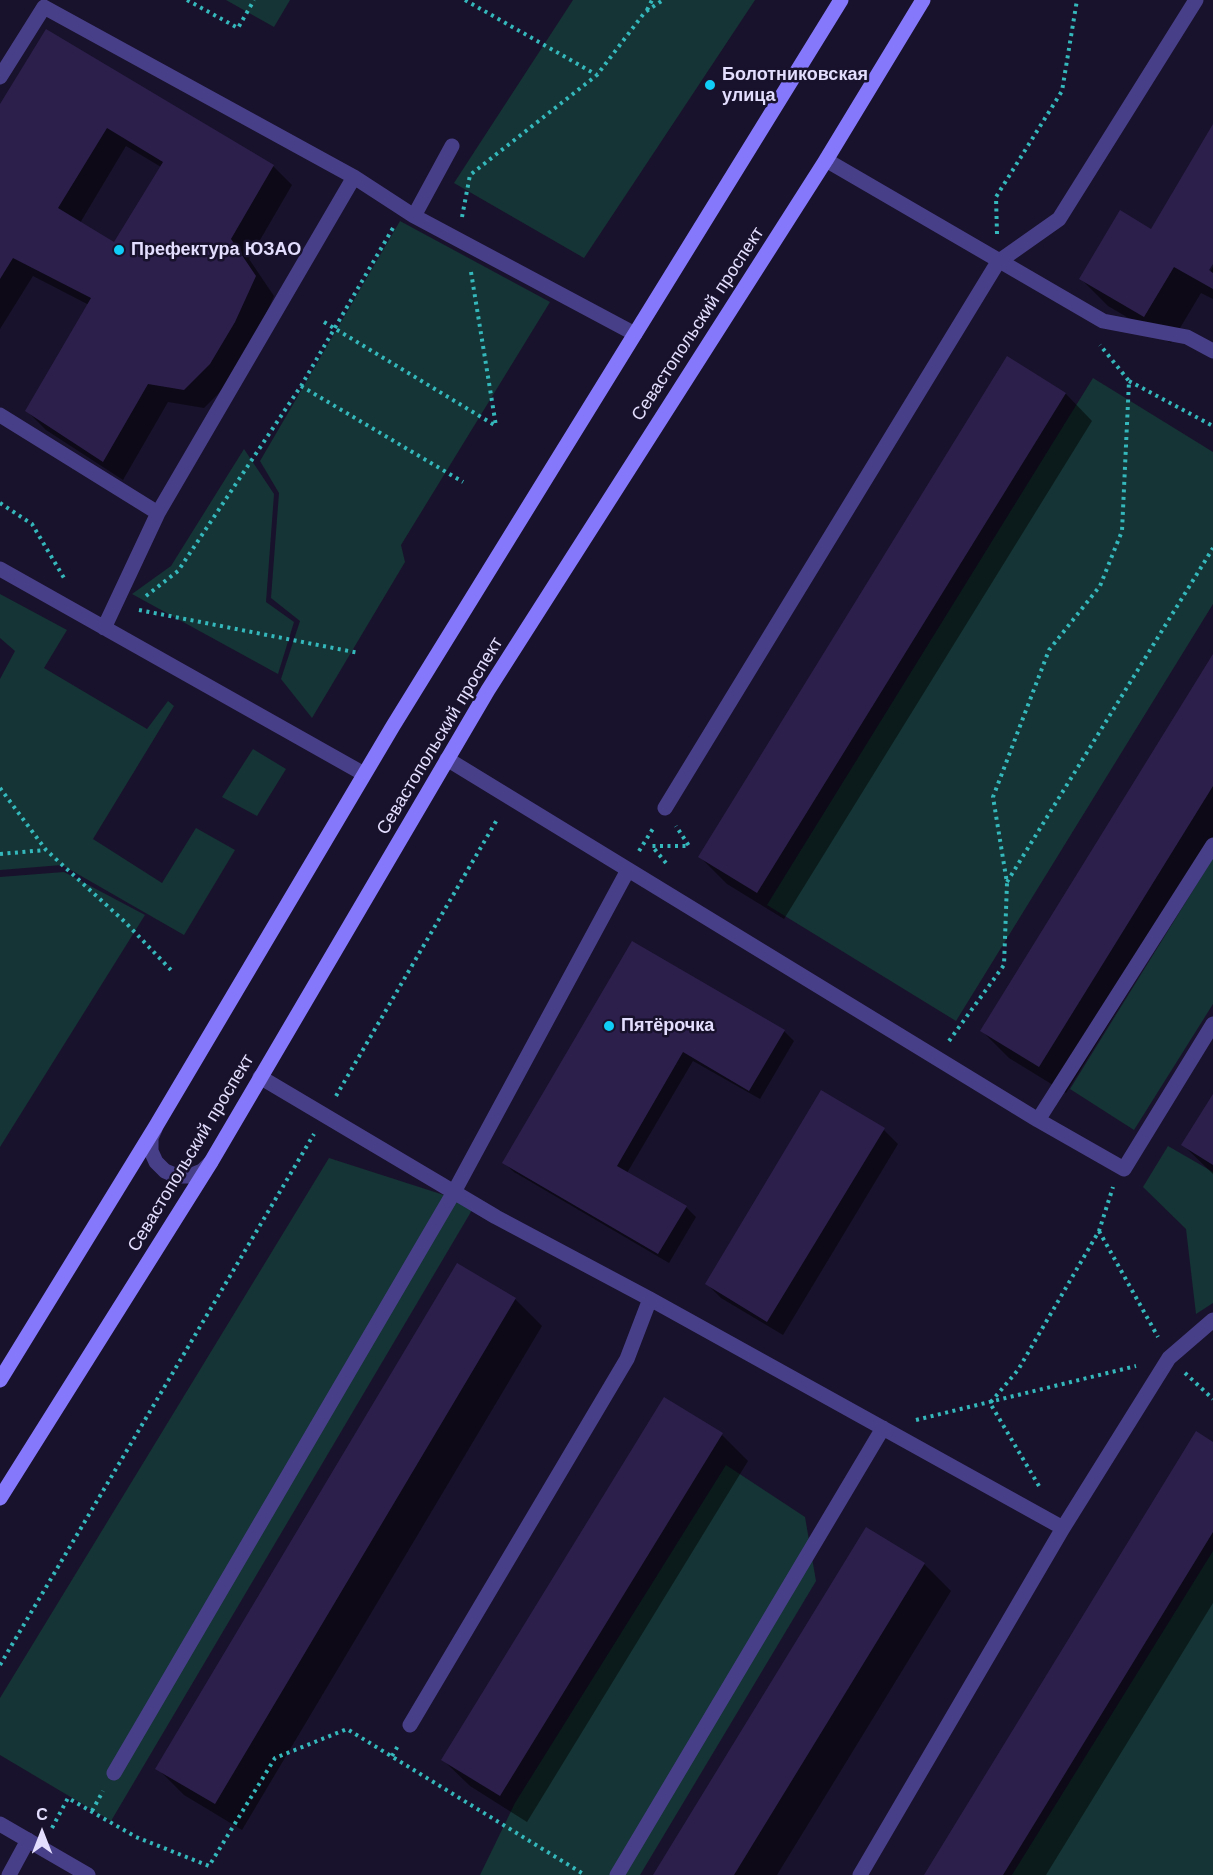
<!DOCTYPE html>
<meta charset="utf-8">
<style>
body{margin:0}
#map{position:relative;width:1213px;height:1875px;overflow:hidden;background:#19122c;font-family:"Work Sans",sans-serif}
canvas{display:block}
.north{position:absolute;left:12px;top:1803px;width:60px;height:60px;-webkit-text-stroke:4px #19122c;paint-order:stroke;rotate:0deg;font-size:16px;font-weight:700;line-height:24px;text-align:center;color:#e4defe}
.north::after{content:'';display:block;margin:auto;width:21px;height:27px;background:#e4defe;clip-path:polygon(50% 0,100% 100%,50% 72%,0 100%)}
</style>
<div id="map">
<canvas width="1213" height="1875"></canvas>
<div class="north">С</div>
</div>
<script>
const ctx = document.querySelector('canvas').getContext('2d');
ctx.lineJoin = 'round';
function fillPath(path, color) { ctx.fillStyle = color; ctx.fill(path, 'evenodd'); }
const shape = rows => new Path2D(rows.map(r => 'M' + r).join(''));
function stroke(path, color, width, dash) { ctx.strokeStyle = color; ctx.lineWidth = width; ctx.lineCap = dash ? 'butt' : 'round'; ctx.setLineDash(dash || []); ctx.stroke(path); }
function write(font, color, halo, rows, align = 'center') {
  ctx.font = font + ' "Work Sans",sans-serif'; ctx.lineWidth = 5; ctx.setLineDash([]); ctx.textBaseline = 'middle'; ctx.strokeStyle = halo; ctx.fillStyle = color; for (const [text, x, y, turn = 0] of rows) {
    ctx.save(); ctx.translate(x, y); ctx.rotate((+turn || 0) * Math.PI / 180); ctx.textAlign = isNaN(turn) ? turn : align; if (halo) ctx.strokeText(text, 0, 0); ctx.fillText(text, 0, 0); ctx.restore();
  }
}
fillPath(shape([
 [226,0,290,0,274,27],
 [573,0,755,0,584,258,454,183],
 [400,221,550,302,401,545,405,562,312,718,281,679,300,621,271,598,279,493,260,461],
 [1093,378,1213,452,1213,604,956,1021,767,905],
 [244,449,274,494,266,602,294,622,278,674,132,594,171,566],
 [0,594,67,630,44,668,147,729,168,701,174,706,93,839,162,883,196,828,235,850,184,935,62,865,0,870,0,679,15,651,0,638],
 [253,749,286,769,257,816,222,797],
 [1213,858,1213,1004,1134,1130,1070,1089],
 [64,872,145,915,0,1147,0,877],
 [1168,1146,1213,1172,1213,1303,1196,1314,1186,1229,1143,1187],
 [329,1158,475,1205,111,1821,0,1755,0,1698],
 [726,1465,805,1517,816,1581,640,1875,480,1875,515,1803],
 [1213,1551,1213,1875,1012,1875]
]), '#153435');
fillPath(shape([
 [46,31,273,166,292,185,249,259,274,296,254,342,229,383,204,408,168,402,123,480,46,430,27,411,89,305,33,276,0,329,0,107],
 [126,146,161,167,115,244,80,223],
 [1213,127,1213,261,1207,272,1210,272,1213,267,1213,299,1201,293,1171,343,1108,306,1081,279,1152,231],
 [1008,358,1066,394,1092,421,784,919,727,884,700,857],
 [1213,657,1213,856,1066,1093,1009,1058,982,1031],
 [633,944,784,1031,794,1041,760,1099,693,1061,627,1173,686,1207,696,1217,669,1263,514,1172,504,1163],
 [1213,1097,1213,1174,1183,1145],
 [884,1130,898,1144,783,1335,721,1298,706,1283],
 [457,1265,515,1299,542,1326,242,1830,184,1795,157,1768],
 [722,1435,748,1461,527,1822,470,1786,443,1760],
 [1213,1444,1213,1603,1046,1875,926,1875],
 [867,1529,924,1564,951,1591,777,1875,655,1875]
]), '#0007');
fillPath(shape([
 [46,29,274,165,231,239,256,276,235,322,210,364,184,390,148,384,103,462,25,411,91,298,13,258,0,279,0,104],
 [107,128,163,162,114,242,58,208],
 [1213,124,1213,264,1209,270,1213,273,1213,289,1174,267,1144,317,1079,279,1120,210,1151,229],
 [1007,356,1066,393,757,893,698,857],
 [1213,654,1213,786,1039,1067,980,1031],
 [632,941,785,1030,749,1091,683,1052,617,1166,687,1206,658,1254,502,1163],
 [821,1090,885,1128,767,1322,705,1284],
 [1213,1094,1213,1165,1181,1145],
 [457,1263,516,1298,215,1804,155,1769],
 [664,1397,723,1433,500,1796,441,1760],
 [1196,1431,1213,1442,1213,1532,1003,1875,924,1875],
 [866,1527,925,1563,734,1875,653,1875]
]), '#2c1f4c');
stroke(shape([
 [187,0,238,28,254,0],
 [465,0,597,75],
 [647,10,652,0],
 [462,217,470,175,597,75,645,12,663,0],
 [997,234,996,197,1062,91,1077,0],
 [471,272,496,426],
 [324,322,496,426],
 [1129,381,1213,426],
 [301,386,463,482],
 [0,503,32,524,64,578],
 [146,596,178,571,301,386,393,228],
 [139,610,359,653],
 [0,788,46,850,125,922,171,970],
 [639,851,654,827],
 [0,854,45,850],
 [666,863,652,846,689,846,676,826],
 [1007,882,1213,548],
 [949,1041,1004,965,1007,883,993,797,1049,650,1100,586,1122,531,1129,381,1100,345],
 [336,1096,498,818],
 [1099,1231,1158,1337],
 [1185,1373,1213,1399],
 [916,1420,1136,1366],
 [1039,1486,990,1403,1018,1370,1099,1231,1113,1187],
 [0,1665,314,1134],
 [392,1756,399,1744],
 [92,1811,103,1791],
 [52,1828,68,1798,136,1837,209,1866,275,1758,347,1729,585,1875]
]), '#35b8bb', 4, [3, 4.5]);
stroke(shape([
 [0,77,44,7,354,177,414,216,635,334],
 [826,160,1103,321,1187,337,1213,351],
 [414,216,452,146],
 [0,415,158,513],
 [0,569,364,774],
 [104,628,158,513,354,177],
 [447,759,1038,1120,1124,1169,1213,1024],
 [665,808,998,262,1059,219,1196,0],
 [260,1077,496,1217,650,1299,1063,1528],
 [1038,1120,1213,845],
 [410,1725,627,1359,650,1299],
 [114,1773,454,1192,628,870],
 [9,1875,28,1840],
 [617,1875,883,1428],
 [860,1875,1063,1528,1169,1358,1213,1320]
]), '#483f89', 15);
stroke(shape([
 [155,1129,151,1138,151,1151,156,1162,165,1171,177,1176,190,1176,202,1171,211,1162],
 [0,1824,88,1875]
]), '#483f89', 15);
stroke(shape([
 [0,1380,156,1126,393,726,841,0],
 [0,1498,211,1162,488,690,826,160,923,0]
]), '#8678fb', 15);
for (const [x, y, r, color] of [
 [710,85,6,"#10cdf8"],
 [119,250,6,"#10cdf8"],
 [609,1026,6,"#10cdf8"]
]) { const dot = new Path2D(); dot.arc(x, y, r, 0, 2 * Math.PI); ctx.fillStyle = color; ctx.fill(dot); stroke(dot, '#19122c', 2); }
write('bold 18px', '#e4defe', '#19122c', [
 ["Болотниковская",722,75],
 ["улица",722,96],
 ["Префектура ЮЗАО",131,250],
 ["Пятёрочка",621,1026]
], 'left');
write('18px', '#e4defe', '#19122c', [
 ["Севастопольский проспект",698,324,-57],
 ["Севастопольский проспект",440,736,-59],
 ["Севастопольский проспект",191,1153,-59]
]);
</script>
